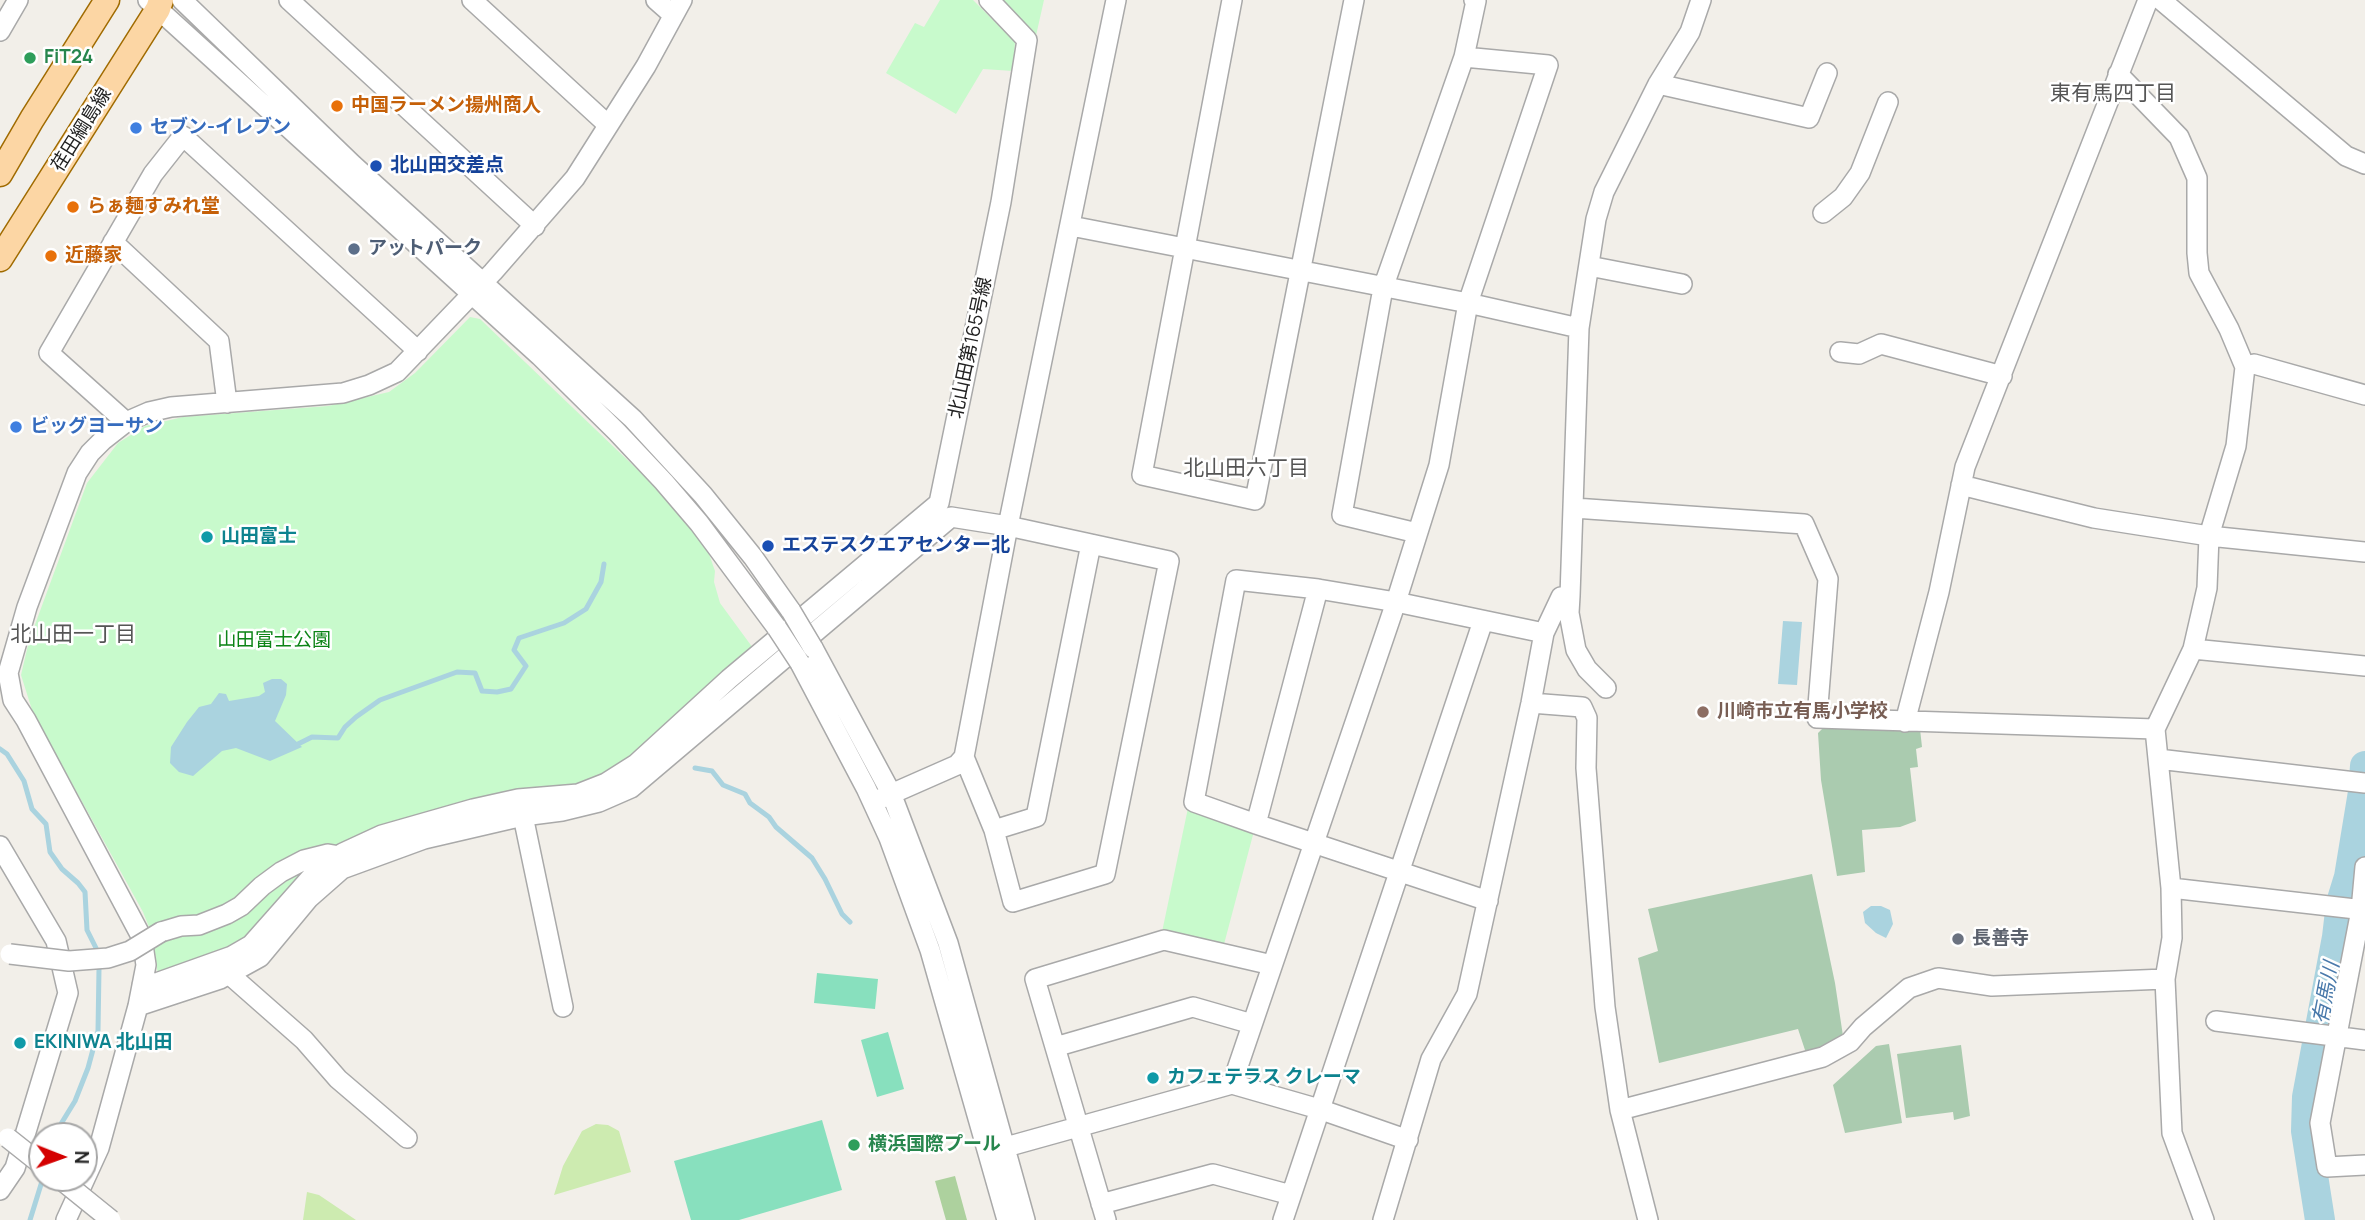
<!DOCTYPE html>
<meta charset="utf-8">
<style>
body{margin:0}
#map{position:relative;width:2365px;height:1220px;overflow:hidden;background:#f2efe9;font-family:Manrope,sans-serif}
canvas{display:block}
.north{position:absolute;left:28px;top:1122px;width:70px;height:70px;box-sizing:border-box;background:#fff;border:2px solid #a7a7a7;border-radius:50%;rotate:91deg;font-size:19px;font-weight:700;line-height:28px;text-align:center;color:#222}
.north::after{content:'';display:block;margin:auto;width:24px;height:32px;background:#d40000;clip-path:polygon(50% 0,100% 100%,50% 72%,0 100%)}
</style>
<div id="map">
<canvas width="2365" height="1220"></canvas>
<div class="north">N</div>
</div>
<script>
const ctx = document.querySelector('canvas').getContext('2d');
ctx.lineJoin = 'round';
function fillPath(path, color) { ctx.fillStyle = color; ctx.fill(path, 'evenodd'); }
const shape = rows => new Path2D(rows.map(r => 'M' + r).join(''));
function stroke(path, color, width, dash) { ctx.strokeStyle = color; ctx.lineWidth = width; ctx.lineCap = dash ? 'butt' : 'round'; ctx.setLineDash(dash || []); ctx.stroke(path); }
function write(font, color, halo, rows, align = 'center') {
  ctx.font = font + ' Manrope,"Noto Sans JP",sans-serif'; ctx.lineWidth = 5; ctx.setLineDash([]); ctx.textBaseline = 'middle'; ctx.strokeStyle = halo; ctx.fillStyle = color; for (const [text, x, y, turn = 0] of rows) {
    ctx.save(); ctx.translate(x, y); ctx.rotate((+turn || 0) * Math.PI / 180); ctx.textAlign = isNaN(turn) ? turn : align; if (halo) ctx.strokeText(text, 0, 0); ctx.fillText(text, 0, 0); ctx.restore();
  }
}
fillPath(shape([
 [596,1124,608,1125,619,1131,631,1172,554,1195,563,1166,582,1131],
 [307,1192,319,1195,356,1220,303,1220]
]), '#cdebb0');
fillPath(shape([
 [955,1176,967,1220,946,1220,935,1181]
]), '#add19e');
fillPath(shape([
 [1824,727,1920,729,1922,747,1916,749,1918,767,1910,768,1916,821,1900,827,1862,830,1865,872,1837,876,1821,780,1818,733],
 [1812,874,1835,983,1843,1036,1807,1056,1798,1029,1659,1063,1638,958,1658,951,1648,909],
 [1889,1044,1902,1123,1845,1133,1833,1085,1876,1046],
 [1961,1045,1970,1116,1954,1120,1953,1112,1906,1118,1897,1054]
]), '#aacbaf');
fillPath(shape([
 [940,0,973,0,1015,42,1013,71,983,69,956,114,886,73,915,23,924,27],
 [998,0,1044,0,1035,40],
 [470,317,480,319,663,494,708,551,715,571,714,582,720,603,761,659,625,782,349,859,258,947,160,991,153,937,143,912,33,713,21,675,29,641,87,483,118,443,145,426,183,417,328,406,389,392,415,373],
 [1188,808,1254,831,1223,948,1162,932]
]), '#c8facc');
fillPath(shape([
 [817,973,878,979,875,1009,814,1003],
 [888,1032,904,1089,877,1097,861,1040],
 [822,1120,842,1190,739,1220,691,1220,674,1161]
]), '#88e0be');
fillPath(shape([
 [1783,621,1802,622,1797,685,1778,684],
 [272,679,281,679,287,684,286,695,275,721,302,747,270,761,236,748,222,751,193,776,179,772,170,763,171,747,187,722,199,707,211,704,219,693,226,694,229,701,259,696,265,692,263,683],
 [1871,906,1881,906,1890,910,1893,924,1886,938,1876,933,1865,923,1863,912]
]), '#aad3df');
stroke(shape([
 [298,744,312,737,338,738,345,727,356,717,380,700,457,672,475,673,482,691,497,692,511,689,526,666,514,650,519,638,564,623,586,609,601,582,604,564],
 [0,749,7,754,24,781,32,809,46,824,50,852,62,869,78,883,85,892,87,930,96,948,99,969,98,1031,88,1068,75,1101,56,1132,56,1136],
 [695,768,712,771,723,785,745,794,750,803,769,817,776,827,812,858,825,879,842,914,850,922],
 [30,1220,43,1178]
]), '#aad3df', 5);
stroke(shape([
 [2320,1220,2306,1131,2307,1097,2337,937,2341,903,2349,877,2363,792,2365,766]
]), '#aad3df', 30);
const minor = shape([
 [148,0,540,356,617,432,664,482,699,523,777,628],
 [182,0,353,165,633,419,703,495,753,557,791,611],
 [289,0,535,226],
 [472,0,607,124],
 [656,0,673,15],
 [1232,0,1142,475,1255,500,1354,0],
 [2161,0,2346,156,2365,164],
 [0,31,18,0],
 [1464,57,1548,65,1468,303,1579,328],
 [2118,74,2179,137,2197,178,2197,253,2199,273,2229,329,2245,367,2236,446,2209,536,2207,588,2193,649,2155,729,2171,888,2172,938,2165,979,2172,1133,2204,1220],
 [1658,84,1809,118,1827,73],
 [1823,213,1843,197,1860,173,1888,102],
 [113,242,219,341,227,403],
 [1589,266,1682,284],
 [1840,352,1859,354,1881,344,2002,376],
 [2245,367,2254,364,2365,395],
 [126,422,49,353,153,174,183,136,418,351],
 [1961,485,2094,518,2209,536,2365,552],
 [1574,508,1804,524,1828,579,1817,718,2155,729],
 [1417,533,1342,515,1383,288,1464,57,1476,1,1474,0],
 [1570,596,1569,613,1576,650,1587,669,1606,688],
 [813,648,891,793,948,943,1025,1220],
 [2193,649,2365,666],
 [800,663,866,788,889,838,930,950,1007,1220],
 [1531,703,1582,707,1587,718,1586,768,1605,1007,1620,1110,1648,1220],
 [1905,722,1939,592,1965,467,2148,0],
 [2158,759,2365,783],
 [873,802,957,765,964,757,1008,526,1116,0],
 [523,816,563,1007],
 [1256,824,1318,589],
 [994,830,1036,817,1091,544],
 [0,846,56,941,68,993,15,1168,0,1190],
 [2365,867,2361,910,2320,1123,2327,1167,2365,1165],
 [2171,888,2365,910],
 [1488,901,1256,824,1194,802,1236,580,1318,589,1396,602,1544,633],
 [161,932,181,926,199,925,227,914,241,906,262,886,281,872,304,860,328,854,334,855],
 [229,974,304,1040,338,1079,407,1138],
 [142,985,159,982,232,956,251,945,321,866,343,853,382,835,473,809,518,799,578,794,606,783,636,764,729,679,939,503,1001,202,1027,40,989,0],
 [138,1006,220,979,260,957,309,898,342,869,424,839,523,816,562,811,599,802,631,788,951,517,1008,526,1169,561,1105,874,1013,902,994,830,964,757],
 [2216,1021,2365,1040],
 [1055,1047,1193,1007,1252,1024],
 [1232,1084,1319,1109,1408,1140],
 [1620,1110,1823,1057,1850,1042,1863,1027,1909,988,1938,978,1992,986,2165,979],
 [988,1152,1232,1084,1396,602,1439,465,1468,303,1071,226],
 [1101,1204,1213,1174,1291,1195],
 [66,1220,99,1148,138,1006,146,965,142,938,26,720,13,700,8,673,27,607,77,473,90,453,103,440,126,422,149,412,171,407,343,393,369,385,397,372,493,272,575,178,646,66,682,0],
 [1106,1220,1035,979,1164,940,1272,965],
 [1283,1220,1483,621],
 [1383,1220,1431,1059,1467,994,1531,703,1544,633,1561,597,1570,596,1579,328,1596,219,1604,192,1658,84,1690,32,1701,0]
]);
const major = shape([
 [0,174,32,119,107,0],
 [0,259,158,9,161,0]
]);
stroke(minor, '#a9a9a9', 22);
stroke(major, '#a06b00', 27);
stroke(minor, '#fff', 19);
stroke(major, '#fcd6a4', 24);
const minorBridge = shape([
 [791,611,813,648],
 [777,628,800,663],
 [10,954,69,961,108,958,130,951,161,932],
 [8,1138,42,1165],
 [59,1178,111,1220]
]);
stroke(minorBridge, '#a9a9a9', 22, []);
stroke(minorBridge, '#fff', 19);
for (const [x, y, r, color] of [
 [30,58,7,"#2e9e5b"],
 [337,106,7,"#e8710a"],
 [136,128,7,"#3f7fe0"],
 [376,166,7,"#1a4fb4"],
 [73,207,7,"#e8710a"],
 [354,249,7,"#5c6f8a"],
 [51,256,7,"#e8710a"],
 [16,427,7,"#3f7fe0"],
 [207,537,7,"#0f9aa8"],
 [768,546,7,"#1a4fb4"],
 [1703,712,7,"#8d6e63"],
 [1958,939,7,"#6b7280"],
 [20,1043,7,"#0f9aa8"],
 [1153,1078,7,"#0f9aa8"],
 [854,1145,7,"#2e9e5b"]
]) { const dot = new Path2D(); dot.arc(x, y, r, 0, 2 * Math.PI); ctx.fillStyle = color; ctx.fill(dot); stroke(dot, '#fff', 2.5); }
write('bold 19px', '#27864d', '#fff', [
 ["FiT24",44,58],
 ["横浜国際プール",868,1145]
], 'left');
write('bold 19px', '#c56008', '#fff', [
 ["中国ラーメン揚州商人",351,106],
 ["らぁ麺すみれ堂",87,207],
 ["近藤家",65,256]
], 'left');
write('bold 19px', '#366cbe', '#fff', [
 ["セブン-イレブン",150,128],
 ["ビッグヨーサン",30,427]
], 'left');
write('19px', '#222', '#fff', [
 ["荏田綱島線",82,130,-58],
 ["北山田第165号線",971,348,-78]
]);
write('bold 19px', '#164399', '#fff', [
 ["北山田交差点",390,166],
 ["エステスクエアセンター北",782,546]
], 'left');
write('bold 19px', '#4e5e75', '#fff', [
 ["アットパーク",368,249]
], 'left');
write('bold 19px', '#0d838f', '#fff', [
 ["山田富士",221,537],
 ["EKINIWA 北山田",34,1043],
 ["カフェテラス クレーマ",1167,1078]
], 'left');
write('19px', '#0c8416', '#fff', [
 ["山田富士公園",274,641]
]);
write('bold 19px', '#785e54', '#fff', [
 ["川崎市立有馬小学校",1717,712]
], 'left');
write('bold 19px', '#5b616d', '#fff', [
 ["長善寺",1972,939]
], 'left');
write('21px', '#555', '#fff', [
 ["東有馬四丁目",2113,94],
 ["北山田六丁目",1246,469],
 ["北山田一丁目",73,635]
]);
write('italic 21px', '#4a7aab', '#fff', [
 ["有馬川",2327,993,-79]
]);
</script>
